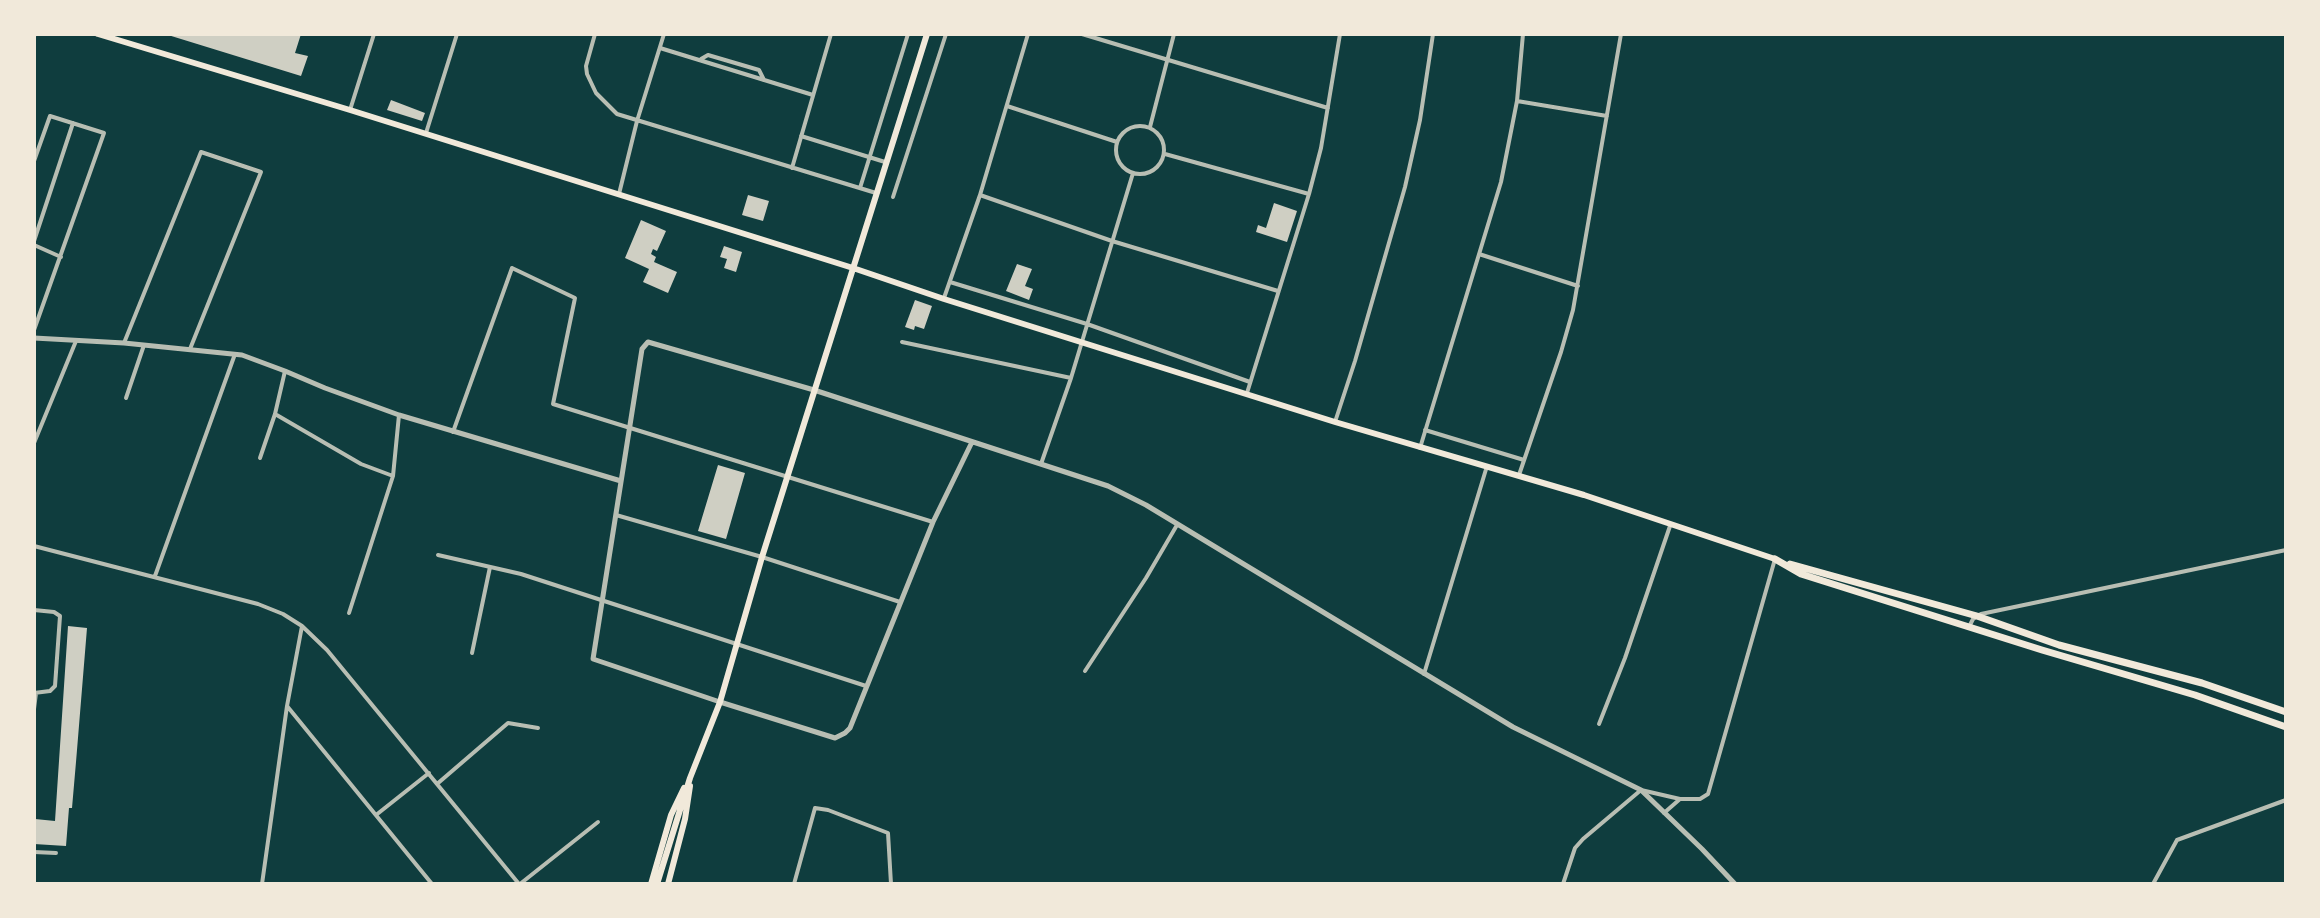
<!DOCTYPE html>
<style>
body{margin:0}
#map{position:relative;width:2320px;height:918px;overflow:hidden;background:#0f3d3e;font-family:"Fira Sans Condensed",sans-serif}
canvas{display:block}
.frame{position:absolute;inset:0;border:36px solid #f1e9da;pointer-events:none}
</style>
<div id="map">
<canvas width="2320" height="918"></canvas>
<div class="frame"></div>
</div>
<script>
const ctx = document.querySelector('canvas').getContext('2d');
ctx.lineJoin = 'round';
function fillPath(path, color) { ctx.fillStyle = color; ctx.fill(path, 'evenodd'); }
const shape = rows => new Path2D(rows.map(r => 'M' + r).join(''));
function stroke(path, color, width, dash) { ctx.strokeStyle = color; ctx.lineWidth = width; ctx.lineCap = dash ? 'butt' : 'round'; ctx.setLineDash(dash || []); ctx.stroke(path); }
fillPath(shape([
 [301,34,295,53,308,56,301,76,168,35],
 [391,100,425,113,422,121,387,110],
 [748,195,769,201,763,221,742,215],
 [1274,203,1297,211,1287,242,1256,232,1258,225,1266,228],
 [641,220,666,231,657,251,653,249,651,254,656,257,654,262,677,272,668,293,643,282,649,269,625,258],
 [724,246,742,252,736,272,724,268,727,259,720,257],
 [1017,264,1032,269,1025,286,1033,289,1029,300,1006,291],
 [915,300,932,306,924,329,915,326,914,330,905,327],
 [718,465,745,473,726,539,698,531],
 [68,626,87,628,76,762,72,808,69,808,66,846,34,844,35,819,55,821]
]), '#cfcfc3');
stroke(shape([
 [595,34,586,66,587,74,596,93,617,114,876,193],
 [1082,34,1328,108],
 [34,36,35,34],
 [660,48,813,95],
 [701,59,708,55,759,70,764,80],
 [1517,101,1607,116],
 [1007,106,1117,142],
 [350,110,374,34],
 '1116 150a24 24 0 1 1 48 0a24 24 0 1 1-48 0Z',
 [1150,127,1174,34],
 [426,133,457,34],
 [801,136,885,162],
 [1165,154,1309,194],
 [34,161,50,116,104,133,34,330],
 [792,168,831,34],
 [860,188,908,34],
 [619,194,637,121,664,34],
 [980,195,1112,241,1278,291],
 [893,197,946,34],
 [34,241,73,123],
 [34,245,61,257],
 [1479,254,1578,286],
 [950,282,1087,324,1250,382],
 [944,298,980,195,1028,34],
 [902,342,1071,378],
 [124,343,201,152,261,172,190,349],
 [1247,393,1309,194,1321,148,1340,34],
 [126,398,144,345],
 [275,414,361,464,393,476],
 [1335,422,1355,361,1405,187,1420,120,1433,34],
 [1425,430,1524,460],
 [453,432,512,268,575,298,553,404,933,522],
 [34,443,76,341],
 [1420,448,1501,182,1517,101,1523,34],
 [260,458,275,414,285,371],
 [1041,464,1071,378,1133,173],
 [1519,475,1561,352,1573,310,1621,34],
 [616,515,762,557,900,602],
 [34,546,258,604,283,614,302,626,327,650,519,884],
 [438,555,521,574,866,686],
 [155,576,235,354],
 [34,610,54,612,60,616,55,686,50,691,34,693],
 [349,613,393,476,399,415],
 [1969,627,1973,619,1981,614,2286,550],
 [472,653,490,567],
 [1085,671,1146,578,1177,525],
 [1424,674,1487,466],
 [287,706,302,626],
 [34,709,36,693],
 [1599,724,1625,658,1670,526],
 [437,784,508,723,538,728],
 [1664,813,1680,799],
 [376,815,429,773],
 [34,852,56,853],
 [262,884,287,706,432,884],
 [520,884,598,822],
 [794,884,815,808,828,810,888,833,891,884],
 [1563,884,1575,848,1583,839,1641,790,1680,799,1700,799,1708,794,1775,559],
 [2153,884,2177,840,2286,800]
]), '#b8beb3', 4);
stroke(shape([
 [34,338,124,343,242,355,285,371,325,388,399,415,621,481],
 [972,442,933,522,850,728,845,733,835,738,720,702,593,659,642,349,648,342,814,390,1108,486,1146,505,1513,727,1641,790,1702,849,1735,884]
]), '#b8beb3', 5);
stroke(shape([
 [98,34,350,110,853,268,944,299,1335,422,1584,495,1775,559],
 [651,884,671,815,684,788],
 [657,884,690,778,720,702,762,557,927,34],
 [668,884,685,819,690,786]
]), '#f1e9da', 6);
stroke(shape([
 [1775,559,1801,574,2042,650,2195,695,2286,727],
 [1790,564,1977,616,2059,645,2202,683,2286,712]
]), '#f1e9da', 7);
</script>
